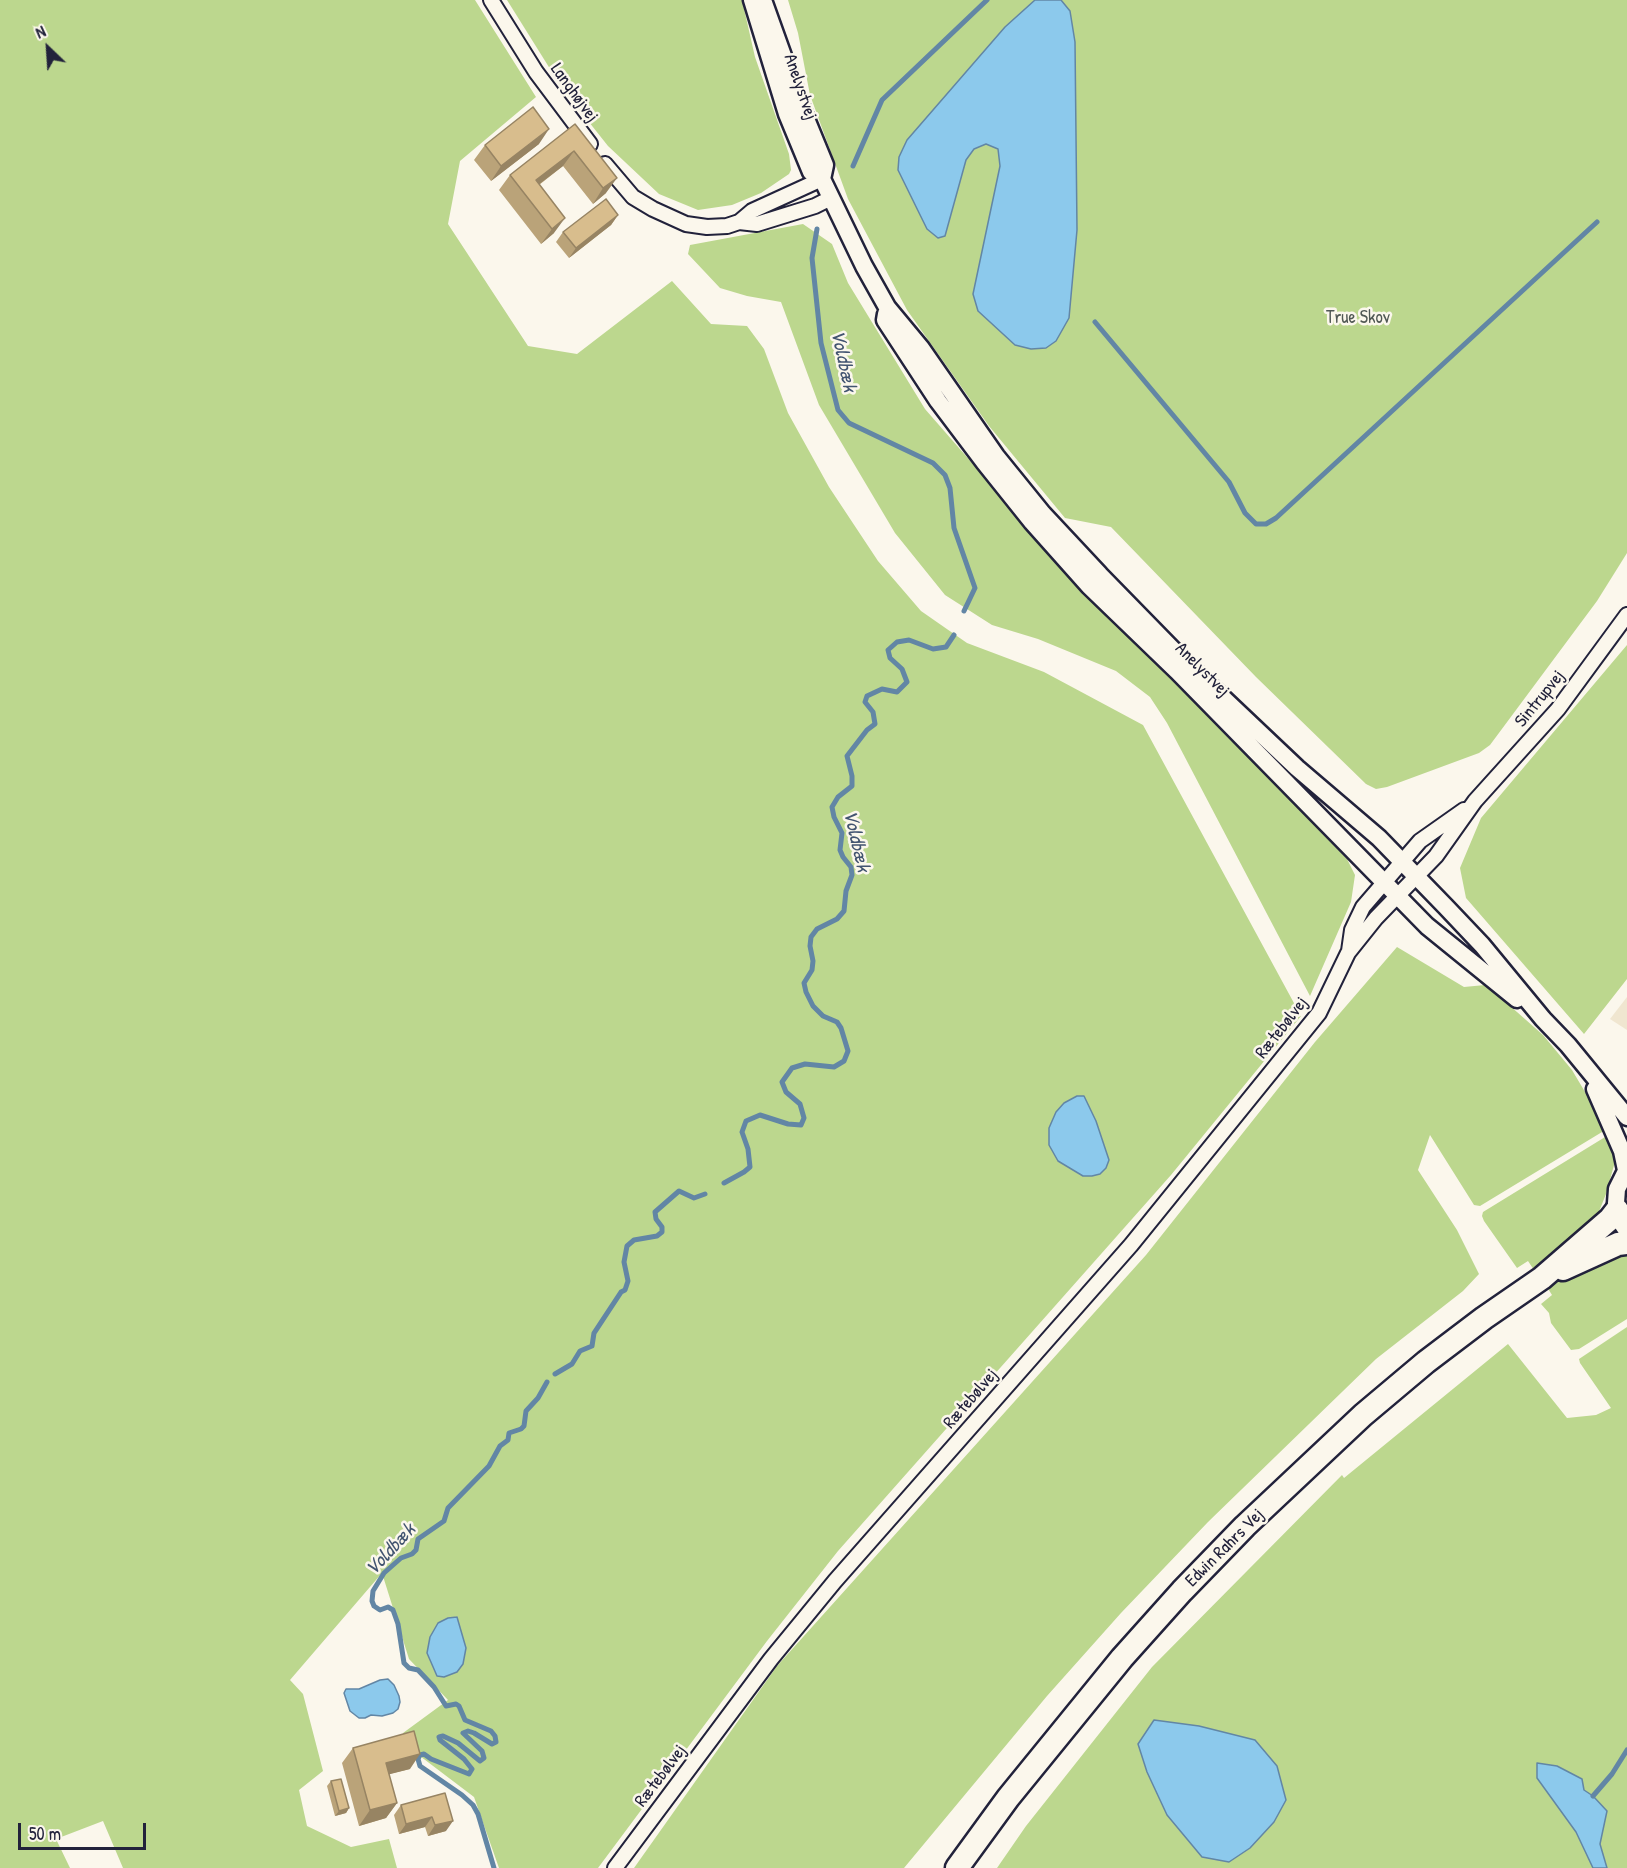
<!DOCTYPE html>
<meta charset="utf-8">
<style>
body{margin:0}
#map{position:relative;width:1627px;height:1868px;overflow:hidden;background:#fbf7ec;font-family:"Patrick Hand",sans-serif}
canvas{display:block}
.north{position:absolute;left:18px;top:18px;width:60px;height:60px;-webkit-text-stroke:4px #fbf7ec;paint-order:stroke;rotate:335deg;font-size:16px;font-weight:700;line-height:24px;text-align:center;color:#22223b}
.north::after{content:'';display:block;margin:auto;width:21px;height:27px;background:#22223b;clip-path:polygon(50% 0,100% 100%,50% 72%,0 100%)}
.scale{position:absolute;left:18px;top:1823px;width:128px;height:27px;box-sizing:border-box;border:3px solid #22223b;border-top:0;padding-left:8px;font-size:18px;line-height:21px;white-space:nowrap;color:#22223b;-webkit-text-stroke:4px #fbf7ec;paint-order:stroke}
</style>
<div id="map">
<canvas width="1627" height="1868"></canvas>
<div class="north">N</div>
<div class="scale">50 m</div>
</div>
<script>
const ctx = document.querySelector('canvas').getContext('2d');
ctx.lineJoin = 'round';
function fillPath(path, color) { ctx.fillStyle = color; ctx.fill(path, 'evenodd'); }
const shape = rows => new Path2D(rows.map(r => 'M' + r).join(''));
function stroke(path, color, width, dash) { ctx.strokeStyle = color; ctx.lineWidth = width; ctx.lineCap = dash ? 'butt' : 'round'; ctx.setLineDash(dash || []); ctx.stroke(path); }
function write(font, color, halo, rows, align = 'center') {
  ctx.font = font + ' "Patrick Hand",sans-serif'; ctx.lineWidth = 5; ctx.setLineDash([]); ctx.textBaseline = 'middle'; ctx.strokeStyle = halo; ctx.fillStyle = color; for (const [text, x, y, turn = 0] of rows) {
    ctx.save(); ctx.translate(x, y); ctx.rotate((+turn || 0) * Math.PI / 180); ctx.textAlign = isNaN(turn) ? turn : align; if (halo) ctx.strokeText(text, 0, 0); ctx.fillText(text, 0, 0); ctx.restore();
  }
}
fillPath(shape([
 [1627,997,1627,1030,1610,1019]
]), '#f0e6d0');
fillPath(shape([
 [0,0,475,0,536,97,460,161,448,224,528,346,577,354,672,281,711,324,747,326,764,349,788,413,829,487,878,561,921,611,967,643,1044,672,1143,725,1301,1016,1171,1175,838,1551,767,1641,598,1868,499,1868,474,1797,412,1750,403,1733,448,1700,409,1659,382,1573,290,1680,303,1694,323,1771,299,1790,307,1826,351,1847,389,1839,397,1868,123,1868,103,1821,56,1839,70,1868,0,1868],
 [507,0,742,0,755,57,789,154,791,170,789,174,761,193,732,205,698,210,659,194,608,146,562,88],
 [788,0,1627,0,1627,553,1597,601,1490,745,1479,753,1387,787,1376,789,1366,784,1256,677,1111,527,1065,518,989,426,907,310,848,199,810,95,798,33],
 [803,224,832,244,848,283,925,409,1088,596,1172,675,1347,859,1355,875,1351,902,1310,996,1167,723,1150,697,1116,671,1038,639,992,625,945,595,895,533,819,405,781,302,747,296,720,288,688,254,690,245],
 [1627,645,1627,979,1584,1034,1466,898,1460,868,1481,818],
 [1397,947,1464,987,1485,985,1517,1012,1543,1035,1572,1070,1607,1129,1480,1206,1474,1205,1430,1135,1418,1170,1457,1230,1479,1274,1463,1291,1376,1359,1208,1522,1121,1613,1047,1696,904,1868,634,1868,777,1666,1146,1255,1315,1042],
 [1610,1134,1616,1158,1606,1194,1594,1224,1534,1270,1528,1261,1517,1268,1484,1221,1482,1216,1483,1212],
 [1627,1251,1627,1319,1579,1349,1571,1350,1551,1323,1549,1313,1541,1304,1552,1295,1547,1287,1596,1260],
 [1627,1327,1627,1868,997,1868,1026,1826,1152,1667,1342,1475,1344,1478,1508,1344,1567,1418,1596,1415,1611,1408,1580,1363,1579,1359]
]), '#bcd78e');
const water = shape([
 [1035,0,1061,0,1070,11,1075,42,1077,230,1069,318,1056,341,1046,348,1031,349,1015,345,978,311,973,294,1000,166,998,149,986,144,974,149,966,160,945,236,938,238,927,229,898,170,899,157,907,140,1005,27,1035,0],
 [1077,1096,1084,1096,1096,1121,1109,1160,1106,1168,1100,1174,1092,1176,1083,1176,1058,1161,1049,1145,1049,1128,1056,1112,1064,1103,1077,1096],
 [457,1617,466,1648,463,1664,457,1672,444,1677,437,1676,427,1653,430,1637,438,1623,448,1618,457,1617],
 [388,1679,394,1685,399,1696,400,1702,398,1709,393,1713,382,1716,371,1715,365,1718,359,1718,350,1711,344,1693,346,1689,359,1689,380,1680,388,1679],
 [1154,1720,1199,1726,1255,1740,1277,1766,1286,1800,1274,1822,1250,1848,1229,1862,1202,1857,1167,1815,1147,1772,1138,1744,1154,1720],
 [1537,1763,1557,1766,1582,1779,1584,1790,1593,1796,1607,1811,1600,1844,1607,1868,1593,1868,1576,1832,1537,1778,1537,1763]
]);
fillPath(water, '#8cc9ec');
stroke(water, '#6286a5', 1.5);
stroke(shape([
 [853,166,882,100,987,0],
 [817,229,812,258,821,343,838,410,849,423,933,463,945,475,950,488,954,528,975,588,964,611],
 [1095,322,1229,482,1245,513,1256,524,1266,524,1276,518,1597,222],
 [724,1183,744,1172,750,1167,748,1149,742,1132,746,1121,760,1115,788,1124,801,1125,804,1118,800,1104,786,1092,782,1082,792,1068,805,1064,834,1067,844,1061,848,1051,841,1028,837,1022,823,1016,813,1006,806,992,804,983,812,970,813,961,810,946,811,937,817,929,837,919,844,911,846,891,852,875,851,867,843,857,840,850,842,833,834,817,832,807,838,797,852,786,852,776,847,756,867,730,875,724,873,712,865,702,867,696,882,689,897,692,907,682,902,669,890,658,888,650,897,642,909,640,933,649,946,647,954,635],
 [555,1374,572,1364,580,1351,592,1346,594,1333,621,1292,625,1290,628,1281,624,1262,627,1246,634,1240,657,1236,662,1232,662,1227,656,1219,655,1212,679,1191,694,1198,705,1194],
 [1593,1796,1612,1774,1627,1750],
 [494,1868,478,1814,473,1805,462,1795,420,1766,418,1759,420,1755,424,1754,431,1759,469,1774,472,1769,464,1759,440,1740,439,1737,443,1736,458,1743,480,1761,484,1758,482,1751,463,1733,468,1731,474,1733,492,1744,496,1742,495,1736,491,1731,465,1720,459,1706,456,1704,446,1706,434,1687,418,1670,409,1668,404,1663,398,1624,393,1610,388,1607,380,1610,374,1606,372,1601,373,1591,384,1573,401,1558,412,1554,416,1550,418,1539,444,1521,448,1508,489,1466,500,1446,508,1440,509,1433,521,1429,524,1426,526,1411,538,1398,547,1382]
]), '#6286a5', 5);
const minor = shape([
 [491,0,536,72,590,144],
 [605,164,633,197,653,209,686,224,707,227,727,226,739,222,757,224,815,206,831,198],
 [739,222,752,211,822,179],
 [1349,951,1352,930,1363,907,1420,841,1464,810],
 [615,1868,771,1659,835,1581,1131,1245,1319,1013,1348,953,1376,918,1436,856,1475,801,1558,709,1627,615]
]);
const tertiary = shape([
 [752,0,787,114,811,172,822,179,864,266,887,307,921,348,996,456,1043,514,1100,575,1186,663,1297,768,1379,838,1446,907,1482,945,1543,1019,1568,1045,1627,1117],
 [763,0,802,109,825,165,822,179],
 [886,314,885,320,938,401,984,462,1032,522,1089,586,1177,671,1427,926,1517,999],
 [1595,1089,1622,1151,1626,1170],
 [1627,1169,1617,1189,1616,1203,1621,1222,1627,1231]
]);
const trunk = shape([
 [1563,1269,1618,1244,1627,1243],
 [957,1868,1008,1798,1122,1658,1182,1591,1245,1526,1363,1415,1426,1362,1484,1318,1542,1278,1610,1219,1617,1210]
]);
stroke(minor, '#22223b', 18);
stroke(tertiary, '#22223b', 21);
stroke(trunk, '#22223b', 27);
stroke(minor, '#fbf7ec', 14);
stroke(tertiary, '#fbf7ec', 16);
stroke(trunk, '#fbf7ec', 22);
fillPath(shape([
 [575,124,606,193,593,204,563,166,539,185,554,233,541,244,499,190,510,175],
 [539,144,491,181,474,160,485,145],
 [618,215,611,225,569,258,556,242,563,232],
 [353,1748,410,1769,389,1774,397,1803,386,1818,359,1826,342,1763],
 [331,1781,349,1808,346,1813,335,1816,327,1786],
 [445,1793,446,1831,428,1836,425,1827,399,1834,394,1815,401,1805]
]), '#baa379');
fillPath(shape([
 [549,129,539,144,491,181,501,166],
 [574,151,563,166,525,195,536,180],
 [617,178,606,193,593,204,603,188],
 [618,215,611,225,569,258,576,248],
 [565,218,554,233,541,244,552,229],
 [420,1754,410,1769,375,1778,386,1763],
 [397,1803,386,1818,359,1826,370,1810],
 [349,1808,346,1813,335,1816,339,1811],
 [432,1817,425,1827,399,1834,406,1824],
 [453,1821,446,1831,428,1836,435,1825]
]), '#978463');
const building = shape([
 [533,107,549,129,501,166,485,145,533,107],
 [575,124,617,178,603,188,574,151,536,180,565,218,552,229,510,175,575,124],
 [606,199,618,215,576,248,563,232,606,199],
 [414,1731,420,1754,386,1763,397,1803,370,1810,353,1748,414,1731],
 [341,1779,349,1808,339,1811,331,1781,341,1779],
 [445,1793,453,1821,435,1825,432,1817,406,1824,401,1805,445,1793]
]);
fillPath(building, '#d8bd8d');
stroke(building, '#978463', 1.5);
write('18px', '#22223b', '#fbf7ec', [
 ["Anelystvej",800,87,71],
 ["Langhøjvej",574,93,54],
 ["Anelystvej",1202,670,45],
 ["Sintrupvej",1540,699,-51],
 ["Rætebølvej",1282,1028,-52],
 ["Rætebølvej",971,1399,-49],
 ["Edwin Rahrs Vej",1225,1548,-45],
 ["Rætebølvej",661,1776,-53]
]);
write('18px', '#505854', '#fbf7ec', [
 ["True Skov",1358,318]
]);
write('italic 20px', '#425470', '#fbf7ec', [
 ["Voldbæk",843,361,78],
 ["Voldbæk",856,841,77],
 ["Voldbæk",391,1550,-47]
]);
</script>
